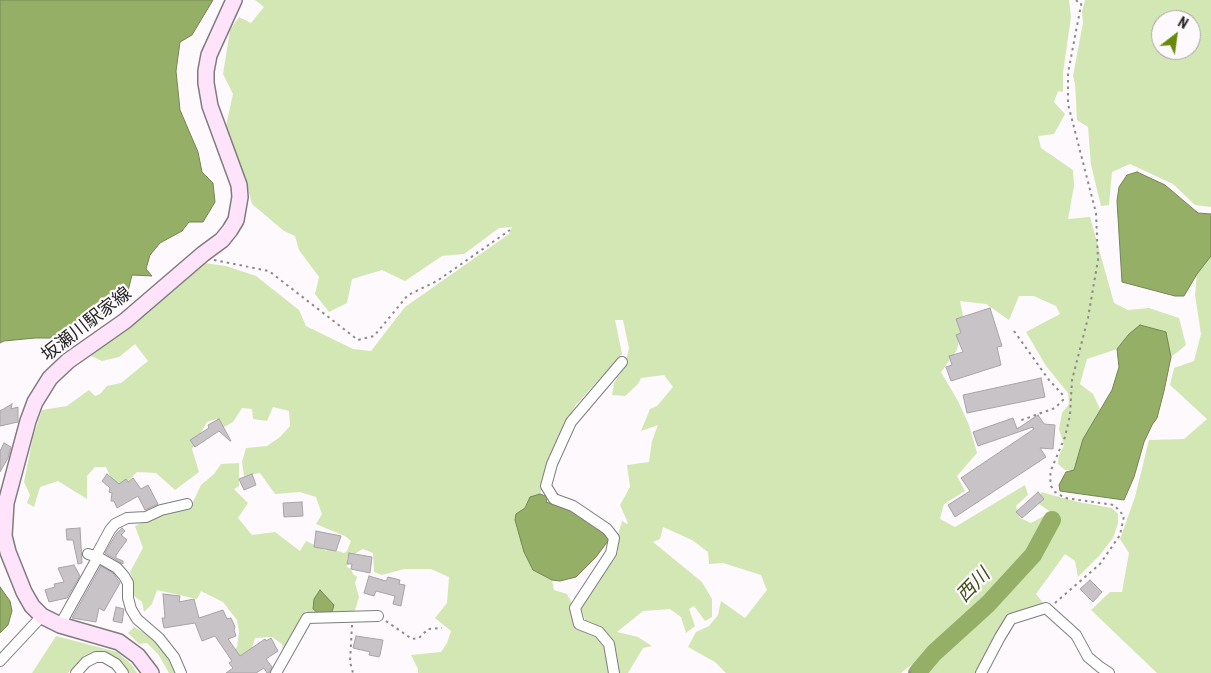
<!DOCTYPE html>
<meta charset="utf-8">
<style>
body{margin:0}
#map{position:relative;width:1211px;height:673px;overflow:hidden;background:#fdf9fc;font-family:"Roboto Condensed",sans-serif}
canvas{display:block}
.north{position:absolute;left:1151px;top:10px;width:50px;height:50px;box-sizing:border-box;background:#fdf9fc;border:1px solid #a7a4a6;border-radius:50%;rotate:30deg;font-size:14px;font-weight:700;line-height:20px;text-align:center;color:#252425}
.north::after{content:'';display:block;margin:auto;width:18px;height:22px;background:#688a0c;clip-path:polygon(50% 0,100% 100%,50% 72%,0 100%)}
</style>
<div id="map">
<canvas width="1211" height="673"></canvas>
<div class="north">N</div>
</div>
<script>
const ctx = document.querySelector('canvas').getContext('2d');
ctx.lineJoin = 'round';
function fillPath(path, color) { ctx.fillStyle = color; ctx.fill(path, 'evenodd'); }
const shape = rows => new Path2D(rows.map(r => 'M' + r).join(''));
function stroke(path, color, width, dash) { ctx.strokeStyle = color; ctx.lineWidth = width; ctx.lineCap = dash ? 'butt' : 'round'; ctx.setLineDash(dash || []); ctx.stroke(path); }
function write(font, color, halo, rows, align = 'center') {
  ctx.font = font + ' "Roboto Condensed","Noto Sans JP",sans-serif'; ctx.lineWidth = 4.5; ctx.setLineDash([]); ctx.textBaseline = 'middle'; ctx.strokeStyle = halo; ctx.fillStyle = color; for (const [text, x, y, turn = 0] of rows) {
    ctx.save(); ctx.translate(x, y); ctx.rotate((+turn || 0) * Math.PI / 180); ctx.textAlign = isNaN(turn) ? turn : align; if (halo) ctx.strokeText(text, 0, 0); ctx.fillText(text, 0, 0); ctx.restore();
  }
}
fillPath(shape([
 [255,0,1069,0,1071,17,1063,73,1063,92,1058,91,1054,102,1065,114,1054,134,1038,136,1041,148,1073,170,1074,186,1068,219,1090,217,1114,303,1128,310,1149,308,1179,318,1186,345,1171,357,1166,332,1129,334,1117,349,1087,359,1080,384,1093,394,1100,409,1083,439,1074,470,1065,470,1058,464,1059,455,1064,445,1059,429,1062,413,1069,404,1068,393,1046,366,1026,332,1060,314,1056,306,1034,296,1019,296,1009,320,986,304,960,301,963,316,957,350,941,372,958,401,969,425,977,453,957,476,965,491,944,504,940,519,955,527,1025,485,1028,495,1016,506,1020,518,1031,523,1051,512,1039,504,1041,492,1078,502,1112,508,1118,514,1118,523,1113,538,1099,556,1078,577,1075,561,1065,554,1036,594,1043,603,1009,616,978,673,926,673,911,665,901,673,726,673,715,662,688,647,696,632,709,626,718,615,721,601,745,618,767,590,761,575,723,563,709,564,708,552,692,540,663,527,660,539,653,542,702,582,712,599,712,617,705,621,694,606,689,609,695,626,686,633,681,617,670,609,643,611,617,632,638,637,652,646,643,648,628,673,418,673,418,669,411,655,441,652,447,643,451,631,435,618,447,603,449,577,431,569,404,569,382,575,374,572,373,553,363,549,347,558,347,567,351,569,353,574,357,577,355,583,359,597,355,610,351,613,314,615,306,611,303,614,305,620,284,654,282,644,272,637,255,638,252,648,232,661,228,657,237,647,239,632,237,620,223,602,201,591,197,599,157,590,152,604,144,612,142,602,130,593,132,577,130,572,143,548,135,526,161,513,192,504,201,485,214,474,221,464,239,463,239,486,234,489,248,503,238,518,252,535,275,532,300,551,306,541,327,551,328,548,344,553,347,551,351,541,345,536,316,524,322,514,316,497,300,492,275,494,260,473,244,476,242,462,246,448,267,446,280,437,290,426,289,411,273,407,267,421,253,419,252,409,242,408,233,422,224,427,216,419,207,422,192,449,199,472,175,490,156,473,137,472,123,486,115,487,106,467,95,467,87,476,87,499,58,481,40,487,34,507,27,503,30,495,24,482,33,437,42,410,67,406,89,390,95,396,100,394,107,386,121,383,148,361,135,344,119,357,102,361,91,356,204,263,226,266,256,276,299,310,306,326,353,349,371,351,405,307,509,234,512,227,499,228,464,254,442,256,405,281,382,270,352,279,347,303,329,312,315,294,319,277,299,250,295,236,284,231,252,204,245,177,226,126,233,94,223,74,230,30,239,17,251,23,264,7],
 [615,320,623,320,629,348,625,366,614,383,612,395,625,396,638,384,641,378,664,375,673,387,657,406,650,409,641,431,658,425,652,441,649,462,627,465,630,487,620,505,628,523,627,524,622,521,615,546,618,552,606,560,580,606,586,622,579,628,573,605,567,594,554,590,552,580,533,570,516,514,525,508,530,497,540,494,554,450,575,406,622,354],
 [1085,0,1211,0,1211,207,1195,205,1173,184,1130,164,1112,172,1109,205,1101,206,1091,165,1088,127,1077,120,1075,83,1073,76,1083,23,1082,12],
 [1161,20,1191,20,1191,50,1161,50],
 [1211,256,1211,673,1157,673,1091,610,1110,592,1122,592,1129,553,1120,539,1135,497,1149,440,1184,439,1207,419,1170,385,1174,368,1194,361,1201,334,1195,295,1197,274],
 [134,627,153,638,165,651,176,673,169,673,158,654,147,643,139,644,128,633],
 [56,636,117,652,132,665,137,673,128,673,118,663,95,652,81,659,68,673,32,673]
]), '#d2e7b4');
const water = shape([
 [0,0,213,0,192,35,180,42,176,71,180,110,198,152,202,172,213,183,215,202,203,222,189,222,182,231,160,243,150,255,146,269,152,276,132,275,127,295,110,302,102,317,84,315,79,321,71,338,35,338,4,341,0,343,0,0],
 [1137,172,1165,185,1198,213,1211,214,1211,256,1197,274,1184,296,1175,296,1122,282,1117,201,1119,187,1127,175,1137,172],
 [1140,325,1166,332,1171,357,1164,391,1157,418,1152,425,1144,442,1134,477,1124,500,1060,491,1059,485,1066,472,1074,470,1083,439,1112,390,1119,367,1117,349,1129,334,1140,325],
 [540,494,548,497,546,502,578,513,611,537,596,557,576,577,560,581,552,580,533,570,524,552,515,520,516,514,525,508,530,497,540,494],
 [0,587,10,601,12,611,8,625,0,633,0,587],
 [320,590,334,605,332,612,318,613,313,609,314,599,320,590]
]);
fillPath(water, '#95b066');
stroke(water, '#738652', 1);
stroke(shape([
 [917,673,934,653,988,604,1033,555,1052,520]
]), '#95b066', 18);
const building = shape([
 [990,308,1002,346,997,347,1001,365,951,381,946,367,952,365,949,356,963,352,956,335,961,333,956,319,990,308],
 [1041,378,1045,397,967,413,963,395,1041,378],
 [12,404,11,409,18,407,18,422,0,426,0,411,12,404],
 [1038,415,1044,424,1055,425,1053,449,1040,448,1046,457,955,517,948,505,970,491,961,478,1034,429,1033,427,978,446,973,432,1013,418,1017,429,1038,415],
 [219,419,231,441,230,441,219,431,195,447,190,440,209,428,208,425,219,419],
 [4,443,11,447,8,458,0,472,0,451,4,443],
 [107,474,119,484,126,479,128,482,133,478,141,489,148,485,158,504,145,510,138,496,117,508,114,501,111,501,112,493,109,492,110,488,102,481,107,474],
 [252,474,256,485,244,490,239,479,252,474],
 [1038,492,1044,499,1022,518,1016,512,1038,492],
 [302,502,303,516,284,517,283,503,302,502],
 [80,528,82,563,78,564,73,540,67,540,66,529,80,528],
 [122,528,125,531,121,535,127,540,116,555,116,558,123,561,123,564,105,553,116,534,122,528],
 [316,531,341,536,336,551,314,547,316,531],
 [349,553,372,557,370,573,351,569,352,564,347,564,349,553],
 [74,565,80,576,67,598,49,602,45,590,55,587,54,584,64,582,58,568,74,565],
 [101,566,113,573,120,583,104,611,99,608,96,622,72,618,101,566],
 [369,576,386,581,388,577,400,580,399,584,405,585,401,606,393,604,395,596,376,591,374,596,364,593,369,576],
 [1090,580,1102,592,1093,602,1080,589,1090,580],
 [163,594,180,596,179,602,194,599,199,618,223,610,227,619,231,618,235,627,234,630,236,636,228,639,240,656,265,639,266,641,271,638,278,651,266,659,272,667,269,673,267,673,264,668,256,673,226,673,233,668,229,663,232,661,215,636,202,641,195,623,164,628,162,618,165,618,163,594],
 [116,607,124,609,122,623,113,621,116,607],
 [356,636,383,640,380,655,379,657,369,655,370,652,353,648,356,636]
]);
fillPath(building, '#c7c3c6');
stroke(building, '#a7a3a7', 1);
const street = shape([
 [88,554,98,557,117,568,124,576,128,583,128,598,131,609,137,619,159,638,174,657,181,673],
 [60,625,98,557,97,554,110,530,115,524,127,518,146,517,161,510,187,504],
 [0,661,42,616],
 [76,673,86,662,96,657,104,657,116,664,123,673],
 [276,673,307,618,378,616],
 [614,673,609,644,599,632,579,624,575,608,611,553,614,538,607,529,573,506,554,499,546,486,552,464,571,422,622,362],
 [981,673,1000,637,1011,619,1046,608,1076,635,1088,657,1100,667,1109,673]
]);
const secondary = shape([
 [151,673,138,656,119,642,60,625,42,616,32,606,24,592,8,552,4,536,6,503,28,421,35,402,50,378,68,361,125,321,203,254,222,240,230,230,236,220,240,197,239,185,210,106,206,83,206,71,209,55,234,0]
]);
stroke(street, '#7f7c7f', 12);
stroke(secondary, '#7f7c7f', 18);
stroke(shape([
 [1076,0,1081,5],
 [214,260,269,271,358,340,374,336,408,295,437,281,510,230],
 [1014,331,1049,380,1062,394,1063,400,1055,408,1019,421],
 [1055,603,1100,564,1120,535,1124,516,1114,505,1065,498,1055,492,1051,486,1050,477,1051,470,1065,437,1070,415,1072,380,1088,318,1098,260,1096,213,1068,104,1068,73,1082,0],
 [386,621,412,639,419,638,428,629,442,628],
 [352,625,350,662,353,673],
 [909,673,912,670]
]), '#8b898b', 2, [2.5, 4]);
stroke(street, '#fff', 10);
stroke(secondary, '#fee3fa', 15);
write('18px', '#252425', '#fdf9fc', [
 ["坂瀬川駅家線",87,325,-38]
]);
write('italic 19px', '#40511c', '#fdf9fc', [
 ["西川",974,586,-46]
]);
</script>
